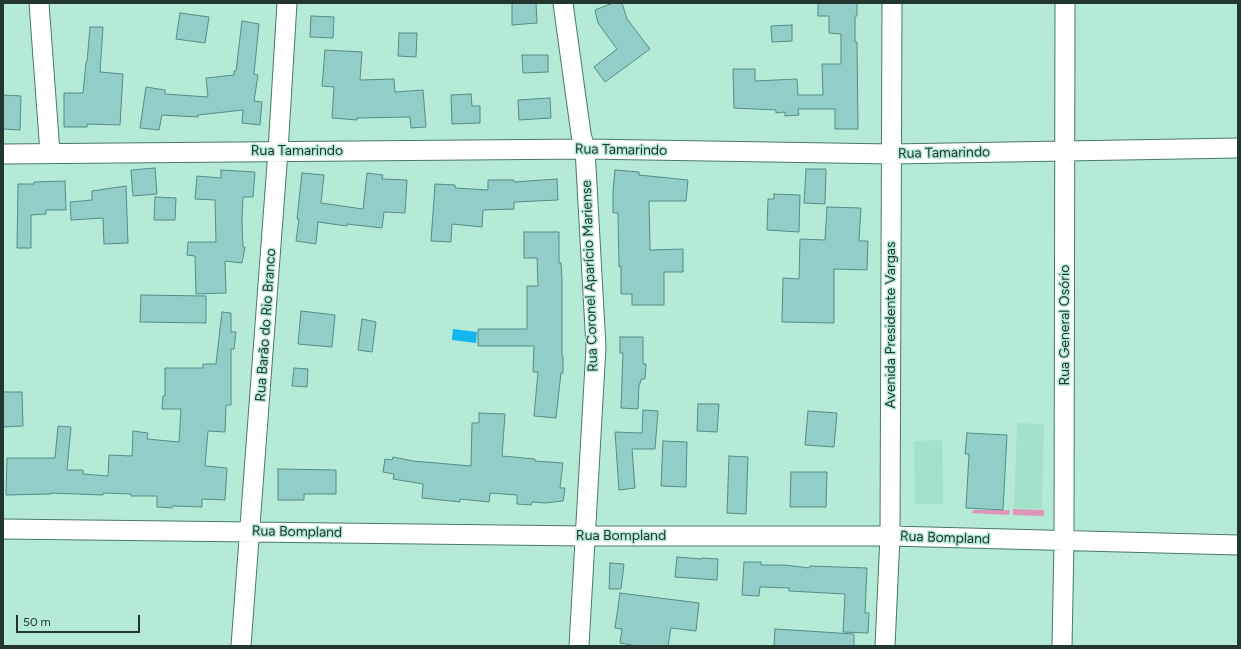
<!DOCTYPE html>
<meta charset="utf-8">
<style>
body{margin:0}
#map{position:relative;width:1241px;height:649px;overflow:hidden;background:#b5ead6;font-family:Figtree,sans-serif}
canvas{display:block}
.frame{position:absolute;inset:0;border:4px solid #22372f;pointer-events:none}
.scale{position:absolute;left:16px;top:615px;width:124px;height:18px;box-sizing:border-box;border:2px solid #22372f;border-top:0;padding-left:5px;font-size:12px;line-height:14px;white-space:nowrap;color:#22372f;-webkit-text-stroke:3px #b5ead6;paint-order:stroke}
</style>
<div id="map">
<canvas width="1241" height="649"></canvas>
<div class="frame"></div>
<div class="scale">50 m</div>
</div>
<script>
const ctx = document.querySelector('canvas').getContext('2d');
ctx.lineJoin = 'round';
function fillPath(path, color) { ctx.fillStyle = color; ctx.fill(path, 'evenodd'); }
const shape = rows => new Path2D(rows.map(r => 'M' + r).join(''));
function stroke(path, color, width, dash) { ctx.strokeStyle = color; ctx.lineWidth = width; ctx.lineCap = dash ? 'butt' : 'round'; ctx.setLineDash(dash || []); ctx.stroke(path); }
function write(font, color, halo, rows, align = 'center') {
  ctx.font = font + ' Figtree,sans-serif'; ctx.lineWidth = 3; ctx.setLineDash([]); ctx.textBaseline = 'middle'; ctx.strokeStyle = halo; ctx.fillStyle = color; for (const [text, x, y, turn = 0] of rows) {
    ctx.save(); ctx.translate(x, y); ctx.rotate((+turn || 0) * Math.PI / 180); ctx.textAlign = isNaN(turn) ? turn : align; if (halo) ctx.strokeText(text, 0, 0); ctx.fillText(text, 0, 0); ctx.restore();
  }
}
fillPath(shape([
 [1017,423,1044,424,1042,509,1014,508],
 [942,440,943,504,915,504,914,441]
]), '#a3e1ca');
fillPath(shape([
 [1013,509,1044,510,1044,514,1043,516,1013,515],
 [973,510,1010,510,1009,515,972,513]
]), '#e194b9');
fillPath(shape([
 [453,329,477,332,476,343,452,340]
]), '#13b7ef');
const building = shape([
 [512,3,536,3,537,23,512,25,512,3],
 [613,3,622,3,627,19,650,49,605,82,594,67,617,49,598,23,595,10,613,3],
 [818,3,857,3,857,16,855,16,855,42,857,42,858,129,835,129,835,109,798,109,799,115,785,116,785,112,776,113,776,110,734,108,733,69,755,69,755,81,797,79,798,95,823,95,822,64,841,64,841,34,829,33,829,16,818,16,818,3],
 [180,13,209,17,205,43,176,39,180,13],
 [311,16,334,17,333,38,310,37,311,16],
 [242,21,259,24,254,74,258,75,254,101,262,102,260,125,242,123,243,110,198,115,198,117,162,115,159,130,140,128,146,87,165,90,165,94,208,97,206,78,234,75,234,71,236,71,242,21],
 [792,25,792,41,772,42,771,26,792,25],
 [90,27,103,27,100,72,123,74,120,125,87,124,87,127,64,127,64,93,83,93,86,62,87,62,90,27],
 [399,33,417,33,416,57,398,56,399,33],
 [325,50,362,52,360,80,394,79,395,92,423,90,426,127,411,128,410,117,357,118,357,120,332,118,334,87,322,86,325,50],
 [522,55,548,55,548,72,523,73,522,55],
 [471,94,472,106,480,106,480,123,452,124,451,95,471,94],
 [3,95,21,96,20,130,3,129,3,95],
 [550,98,551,118,519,120,518,100,550,98],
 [155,168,157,194,133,196,131,170,155,168],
 [806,169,826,169,825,204,804,203,806,169],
 [221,170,255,172,253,197,243,197,242,220,243,247,245,247,242,263,225,261,226,293,196,294,195,256,187,255,188,242,216,242,215,200,195,199,197,176,221,178,221,170],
 [615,170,639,172,639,175,688,180,686,201,649,201,650,250,683,249,683,272,664,272,664,305,632,305,632,294,621,294,621,266,619,267,618,213,613,213,613,191,615,170],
 [302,173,324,175,321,203,363,209,367,173,383,175,382,179,407,180,405,213,384,212,382,228,347,224,347,226,318,222,316,244,296,241,299,219,297,219,302,173],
 [557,179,558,200,514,202,514,209,483,210,482,227,452,224,451,242,431,241,435,184,455,185,455,188,488,190,488,180,514,180,514,182,557,179],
 [65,181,66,210,46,210,46,214,31,215,31,248,17,248,18,184,34,184,34,182,65,181],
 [126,186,128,243,104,244,103,218,71,220,70,202,92,200,92,191,126,186],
 [774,194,800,195,799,232,767,230,768,199,774,199,774,194],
 [155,197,176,198,175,220,154,220,155,197],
 [827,207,861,208,859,241,868,241,867,270,834,269,834,323,782,322,783,278,799,279,800,239,825,240,827,207],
 [524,232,559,232,559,263,561,263,562,279,562,356,563,356,563,373,561,373,556,418,534,416,538,372,533,372,534,346,478,346,478,329,527,329,527,286,538,286,537,258,524,258,524,232],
 [141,295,206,296,206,323,140,322,141,295],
 [301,311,335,315,332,347,298,344,301,311],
 [222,312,231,313,231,332,236,332,234,349,231,349,231,405,226,405,225,432,208,431,205,466,227,468,225,500,202,499,202,507,173,506,172,508,157,507,157,496,131,496,131,494,103,493,103,495,51,493,51,494,6,495,7,458,55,458,58,426,71,427,67,470,83,470,83,474,108,476,109,455,132,456,133,431,148,433,147,439,179,442,181,409,162,409,163,396,165,396,165,368,203,368,203,364,216,364,222,312],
 [362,319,376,322,372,352,358,350,362,319],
 [620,337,643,337,643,364,646,364,645,379,641,379,640,384,639,384,638,409,621,408,623,353,620,353,620,337],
 [294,368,308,369,307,387,292,386,294,368],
 [3,392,22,392,23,426,3,427,3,392],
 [698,404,719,404,717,432,697,431,698,404],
 [643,410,658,411,655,449,632,449,635,488,619,490,615,432,642,433,643,410],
 [808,411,837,413,834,447,805,445,808,411],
 [479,413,505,414,502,456,535,459,535,461,563,463,560,488,565,488,563,501,545,503,532,502,531,505,517,504,517,495,490,493,489,502,460,499,460,502,422,498,423,484,393,479,394,474,383,472,385,459,392,460,393,457,413,461,471,466,472,423,479,423,479,413],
 [967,433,1007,435,1003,510,966,508,969,454,965,454,967,433],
 [663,441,687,442,686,487,661,486,663,441],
 [729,456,748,457,746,514,727,513,729,456],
 [278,469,336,470,336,494,304,494,304,500,278,500,278,469],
 [791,472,827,472,826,507,790,507,791,472],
 [677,557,702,559,702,558,718,559,717,580,675,577,677,557],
 [744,562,761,562,761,565,785,565,809,568,810,566,867,568,865,613,869,613,868,633,843,632,845,594,789,591,789,588,760,587,759,596,742,595,744,562],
 [610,563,624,564,621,589,609,589,610,563],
 [620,593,699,603,696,631,671,628,668,646,637,646,620,643,622,629,615,628,620,593],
 [775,629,854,634,854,646,774,646,775,629]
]);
fillPath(building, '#92cdc8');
stroke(building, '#538d88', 1);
const street = shape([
 [39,3,50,153],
 [563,3,581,134,585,149,596,347,579,646],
 [3,154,585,149,892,154,1238,148],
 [3,529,586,536,890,536,1238,545],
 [241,646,278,151,287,3],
 [885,646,890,536,892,3],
 [1062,646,1064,542,1065,3]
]);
stroke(street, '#497a69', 21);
stroke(street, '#fff', 19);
write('14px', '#22372f', '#b5ead6', [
 ["Rua Tamarindo",621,150,1],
 ["Rua Tamarindo",297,151],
 ["Rua Tamarindo",944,153,-1],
 ["Rua Coronel Aparício Mariense",590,276,-92],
 ["Rua Barão do Rio Branco",266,325,-86],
 ["Avenida Presidente Vargas",891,325,-90],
 ["Rua General Osório",1065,325,-90],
 ["Rua Bompland",297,532,1],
 ["Rua Bompland",621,536],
 ["Rua Bompland",945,538,2]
]);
</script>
